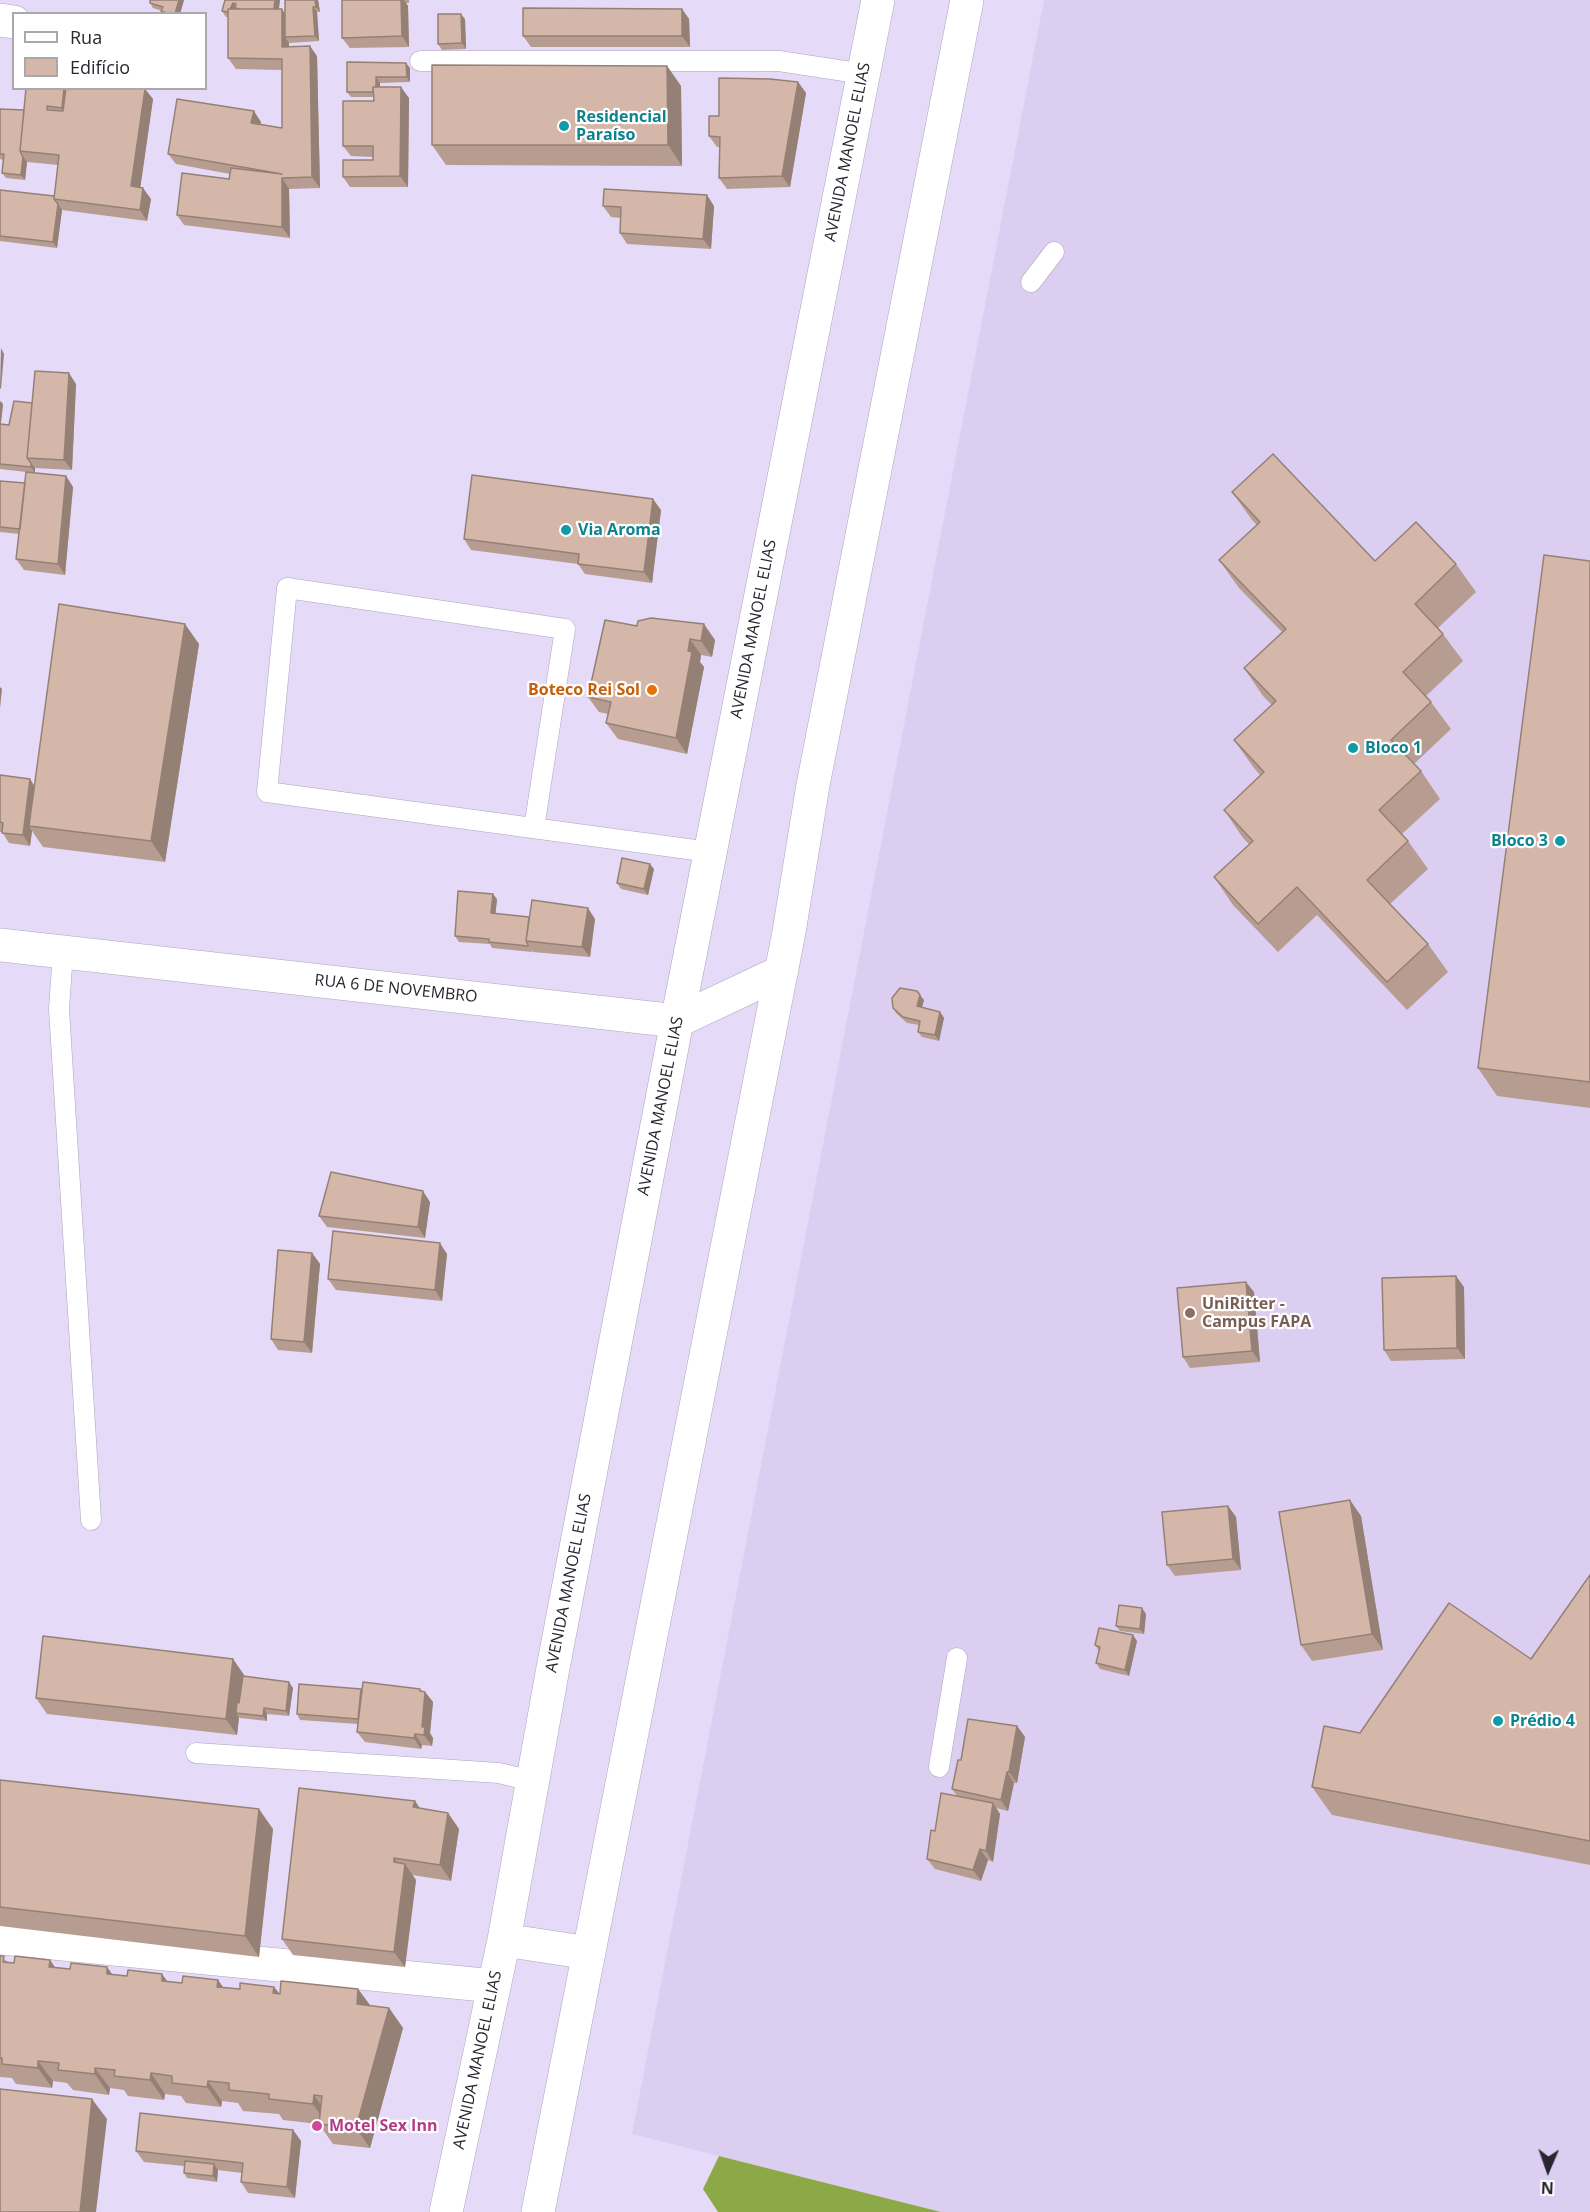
<!DOCTYPE html>
<meta charset="utf-8">
<style>
body{margin:0}
#map{position:relative;width:1590px;height:2212px;overflow:hidden;background:#e5daf7;font-family:"Open Sans",sans-serif}
canvas{display:block}
.legend{position:absolute;left:12px;top:12px;width:195px;height:78px;box-sizing:border-box;background:#fff;border:2px solid #aaa8ac;margin:0;padding:8px 10px;list-style:none;font-size:18px;color:#2a2630}
.legend li{display:flex;align-items:center;gap:12px;height:30px}
.legend b{width:30px;border:2px solid #aaa8ac}
.north{position:absolute;left:1518px;top:2140px;width:60px;height:60px;-webkit-text-stroke:4px #fff;paint-order:stroke;rotate:182deg;font-size:16px;font-weight:700;line-height:24px;text-align:center;color:#2a2630}
.north::after{content:'';display:block;margin:auto;width:21px;height:27px;background:#2a2630;clip-path:polygon(50% 0,100% 100%,50% 72%,0 100%)}
</style>
<div id="map">
<canvas width="1590" height="2212"></canvas>
<ul class="legend">
<li><b style="height:8px;background:#fff"></b>Rua</li>
<li><b style="height:16px;background:#d5b7a9"></b>Edifício</li>
</ul>
<div class="north">N</div>
</div>
<script>
const ctx = document.querySelector('canvas').getContext('2d');
ctx.lineJoin = 'round';
function fillPath(path, color) { ctx.fillStyle = color; ctx.fill(path, 'evenodd'); }
const shape = rows => new Path2D(rows.map(r => 'M' + r).join(''));
function stroke(path, color, width, dash) { ctx.strokeStyle = color; ctx.lineWidth = width; ctx.lineCap = dash ? 'butt' : 'round'; ctx.setLineDash(dash || []); ctx.stroke(path); }
function write(font, color, halo, rows, align = 'center') {
  ctx.font = font + ' "Open Sans",sans-serif'; ctx.lineWidth = 4.5; ctx.setLineDash([]); ctx.textBaseline = 'middle'; ctx.strokeStyle = halo; ctx.fillStyle = color; for (const [text, x, y, turn = 0] of rows) {
    ctx.save(); ctx.translate(x, y); ctx.rotate((+turn || 0) * Math.PI / 180); ctx.textAlign = isNaN(turn) ? turn : align; if (halo) ctx.strokeText(text, 0, 0); ctx.fillText(text, 0, 0); ctx.restore();
  }
}
fillPath(shape([
 [1044,0,1590,0,1590,2212,941,2212,632,2134]
]), '#dccef1');
fillPath(shape([
 [719,2156,941,2212,718,2212,703,2189]
]), '#8ca948');
const service = shape([
 [420,61,779,61,864,74],
 [1031,282,1054,252],
 [534,828,565,629,287,588,267,792,710,852],
 [63,952,59,1009,91,1520],
 [196,1753,499,1773,532,1781],
 [939,1767,957,1658]
]);
const minor = shape([
 [0,20,14,22],
 [0,1938,494,1986]
]);
const tertiary = shape([
 [0,945,677,1021,781,972]
]);
const secondary = shape([
 [504,1940,589,1953],
 [446,2212,504,1940,553,1668,677,1021,878,0],
 [538,2212,789,932,813,785,967,0]
]);
stroke(service, '#aea4bf', 21);
stroke(minor, '#aea4bf', 34);
stroke(tertiary, '#aea4bf', 34);
stroke(secondary, '#aea4bf', 34);
stroke(service, '#fff', 20);
stroke(minor, '#fff', 33);
stroke(tertiary, '#fff', 33);
stroke(secondary, '#fff', 33);
fillPath(shape([
 [184,0,180,14,163,14,162,11,153,8,150,3],
 [225,0,280,0,279,9,285,14,318,0,320,12,317,12,319,41,289,43,289,46,317,56,320,188,289,189,290,238,184,225,177,215,229,179,230,174,176,164,168,154,261,122,261,124,282,128,282,70,236,69,228,58,228,17,226,17,222,11],
 [342,0,409,0,409,3,406,3,408,6,409,47,350,48,342,38],
 [682,9,689,19,690,47,531,47,523,36],
 [465,19,466,49,442,50,438,44],
 [347,62,410,68,410,82,380,83,380,87,409,98,408,187,350,187,343,177,373,160,373,157,351,156,343,146,374,101,373,97,351,97,347,92],
 [667,66,681,86,682,166,446,165,432,145],
 [798,82,806,93,790,187,727,189,719,178,720,147,717,147,709,136,719,116],
 [145,89,153,99,140,187,151,199,147,221,62,210,57,248,0,241,0,190,54,196,58,165,27,162,25,180,6,178,2,173,3,160,0,159,0,109,24,110],
 [603,206,714,206,711,249,627,244,620,233,621,218,611,217],
 [76,384,72,470,35,468,35,473,66,476,73,487,65,575,24,570,16,559,19,534,0,532,0,481,25,483,26,472,0,469,0,401,3,404,1,424,9,425,32,403],
 [1232,492,1375,561,1456,564,1476,592,1438,628,1443,634,1463,661,1426,696,1431,702,1451,729,1414,764,1421,771,1440,799,1402,834,1408,841,1428,869,1390,904,1428,944,1448,972,1407,1010,1317,915,1278,952,1233,905,1214,877,1249,844,1243,838,1224,810,1260,775,1254,768,1234,740,1272,705,1263,696,1244,668,1282,632,1239,588,1219,560,1257,525,1252,520],
 [661,510,652,583,585,574,578,564,471,550,464,539],
 [1590,561,1590,1108,1497,1096,1478,1068],
 [637,626,715,640,712,657,701,655,700,662,704,667,687,754,618,739,606,723,608,714,599,712,588,697],
 [199,644,165,862,43,847,32,831,30,846,9,843,2,832,0,832,0,775,34,786],
 [654,869,648,895,621,889,617,883],
 [497,899,495,914,529,917,595,919,590,957,533,952,532,950,532,952,492,948,490,944,459,942,455,936],
 [924,1000,922,1007,940,1012,944,1018,939,1041,922,1037,918,1032,919,1025,907,1023,896,1013,893,1008],
 [430,1202,425,1238,327,1227,319,1216],
 [312,1253,320,1264,312,1353,278,1350,271,1339],
 [447,1254,442,1301,336,1290,328,1279],
 [1464,1287,1465,1359,1391,1361,1384,1350],
 [1254,1292,1260,1362,1190,1368,1183,1357],
 [1228,1506,1236,1517,1241,1570,1175,1576,1167,1565],
 [1361,1516,1383,1650,1312,1661,1301,1645],
 [1590,1575,1590,1865,1332,1815,1312,1787,1360,1733,1531,1659],
 [1146,1614,1144,1634,1120,1631,1116,1626],
 [1137,1641,1129,1676,1100,1669,1096,1663,1099,1651,1095,1645],
 [233,1659,244,1675,243,1676,293,1688,289,1716,267,1714,267,1721,240,1718,239,1717,237,1735,47,1714,36,1698],
 [361,1689,362,1691,425,1692,433,1702,430,1733,433,1738,432,1746,422,1745,421,1749,365,1742,357,1732,358,1724,300,1720,297,1714],
 [1017,1726,1025,1737,1017,1783,1014,1783,1008,1811,996,1808,1000,1814,993,1862,988,1860,981,1881,935,1869,927,1859,935,1831,957,1796,952,1789,961,1760],
 [0,1780,273,1829,259,1957,0,1926],
 [415,1801,419,1808,448,1813,459,1829,451,1881,412,1875,416,1880,405,1967,293,1955,282,1939],
 [0,1956,8,1962,14,1963,50,1960,55,1967,70,1969,107,1967,112,1974,127,1976,162,1974,167,1981,182,1983,218,1980,223,1987,240,1989,274,1987,280,1994,358,1989,370,2006,389,2008,403,2028,370,2148,333,2144,319,2124,283,2120,279,2114,243,2111,238,2103,222,2101,221,2107,186,2103,181,2096,165,2094,164,2100,128,2096,124,2090,110,2088,109,2095,73,2090,67,2083,53,2081,52,2088,16,2084,12,2078,0,2077],
 [293,2130,301,2141,295,2198,248,2193,241,2182,242,2173,218,2170,217,2182,187,2178,184,2173,184,2166,144,2162,136,2151]
]), '#b79d91');
fillPath(shape([
 [179,0,184,0,180,14,175,14],
 [275,0,280,0,277,20,273,14],
 [315,0,318,0,320,12,316,7],
 [401,0,404,0,408,6,409,47,402,36],
 [233,3,237,8,229,12],
 [313,7,317,12,319,41,315,36],
 [282,9,289,20,285,37,289,43,289,58,282,47],
 [682,9,689,19,690,47,682,36],
 [461,14,465,19,466,49,462,43],
 [310,46,317,56,320,188,312,177],
 [406,63,410,68,410,82,407,77],
 [667,66,681,86,682,166,668,145],
 [376,77,380,83,380,97,377,92],
 [798,82,806,93,790,187,782,176],
 [401,87,409,98,408,187,400,176],
 [64,88,72,88,69,119,62,108],
 [145,89,153,99,139,197,131,186],
 [254,111,261,122,259,133,251,123],
 [23,157,27,162,25,180,21,175],
 [282,178,289,189,290,238,282,227],
 [143,188,151,199,147,221,140,210],
 [707,195,714,206,711,249,703,239],
 [58,204,62,210,57,248,53,242],
 [1,348,4,354,1,389,0,388],
 [69,373,76,384,72,470,64,460],
 [0,401,3,404,0,429],
 [31,463,35,468,35,473,31,467],
 [66,476,73,487,65,575,58,564],
 [653,499,661,510,652,583,644,572],
 [185,624,199,644,165,862,151,841],
 [704,624,715,640,712,657,701,641],
 [690,639,701,655,700,662,704,667,687,754,676,738],
 [0,687,2,689,0,708],
 [30,779,37,790,29,826,32,831,30,846,23,835],
 [650,864,654,869,648,895,644,889],
 [493,894,497,899,495,919,491,913],
 [588,908,595,919,590,957,582,947],
 [920,995,924,1000,921,1011,917,1006],
 [940,1012,944,1018,939,1041,935,1035],
 [423,1191,430,1202,425,1238,418,1227],
 [440,1243,447,1254,442,1301,435,1290],
 [312,1253,320,1264,312,1353,304,1342],
 [1456,1276,1464,1287,1465,1359,1457,1348],
 [1246,1282,1254,1292,1260,1362,1252,1351],
 [1350,1500,1361,1516,1383,1650,1372,1634],
 [1228,1506,1236,1517,1241,1570,1233,1559],
 [1142,1608,1146,1614,1144,1634,1140,1629],
 [1133,1635,1137,1641,1129,1676,1125,1670],
 [233,1659,244,1675,239,1713,236,1713,239,1717,237,1735,226,1719],
 [289,1682,293,1688,289,1716,286,1711],
 [420,1689,425,1696,425,1692,433,1702,430,1733,433,1738,432,1746,424,1735,422,1727],
 [264,1708,267,1714,267,1721,263,1716],
 [1017,1726,1025,1737,1017,1783,1009,1772],
 [415,1734,422,1745,421,1749,414,1738],
 [1007,1772,1014,1783,1008,1811,1001,1800],
 [415,1801,426,1817,413,1807],
 [993,1803,1000,1814,993,1862,986,1851],
 [259,1809,273,1829,259,1957,245,1936],
 [448,1813,459,1829,451,1881,440,1865],
 [980,1849,988,1860,981,1881,973,1870],
 [394,1858,404,1871,405,1864,416,1880,405,1967,394,1952],
 [50,1960,64,1981,49,1967],
 [107,1967,121,1987,107,1974],
 [162,1974,176,1994,162,1981],
 [218,1980,232,2000,217,1987],
 [274,1987,289,2007,273,1993],
 [358,1989,373,2009,357,2004],
 [389,2008,403,2028,370,2148,356,2128],
 [38,2061,53,2081,52,2088,38,2068],
 [95,2068,110,2088,109,2095,95,2074],
 [151,2073,165,2094,164,2100,150,2080],
 [208,2081,222,2101,221,2107,207,2087],
 [314,2095,328,2115,327,2125,313,2104],
 [92,2099,107,2119,96,2212,80,2212],
 [293,2130,301,2141,295,2198,287,2187],
 [214,2164,218,2170,217,2182,213,2176]
]), '#958076');
const building = shape([
 [150,0,179,0,175,14,169,14,161,11,163,7,150,3,150,0],
 [225,0,275,0,274,9,240,9,235,8,236,4,233,3,230,9,228,9,228,12,222,11,225,0],
 [285,0,315,0,316,7,313,7,315,36,285,37,285,0],
 [342,0,401,0,402,36,342,38,342,0],
 [523,8,682,9,682,36,523,36,523,8],
 [228,9,282,9,282,47,310,46,312,177,282,178,282,227,177,215,182,173,229,179,231,168,282,174,168,154,177,99,254,111,251,123,282,128,282,59,228,58,228,9],
 [438,14,461,14,462,43,438,44,438,14],
 [347,62,406,63,407,77,376,77,376,87,373,87,373,92,347,92,347,62],
 [432,65,667,66,668,145,432,145,432,65],
 [719,78,770,79,798,82,782,176,719,178,720,137,709,136,709,116,719,116,719,78],
 [373,87,401,87,400,176,343,177,343,160,373,160,373,146,343,146,343,101,374,101,373,87],
 [26,88,64,88,62,108,47,106,47,110,63,111,66,88,145,89,131,186,143,188,140,210,54,199,59,155,20,151,26,88],
 [0,109,24,110,20,151,23,157,21,175,2,173,4,154,0,154,0,109],
 [604,189,707,195,703,239,620,233,621,207,603,206,604,189],
 [0,190,54,196,54,199,58,204,53,242,0,236,0,190],
 [35,371,69,373,64,460,27,458,35,371],
 [14,401,32,403,27,458,31,463,31,467,0,464,0,424,9,425,14,401],
 [1273,454,1375,561,1416,522,1456,564,1415,604,1443,634,1403,672,1431,702,1391,740,1421,771,1379,810,1408,841,1367,880,1428,944,1387,982,1297,887,1258,924,1214,877,1253,841,1224,810,1264,772,1234,740,1276,701,1244,668,1286,629,1219,560,1260,522,1232,492,1273,454],
 [26,472,66,476,58,564,16,559,26,472],
 [472,475,653,499,644,572,578,564,579,554,464,539,472,475],
 [0,481,25,483,20,529,0,527,0,481],
 [1544,555,1590,561,1590,1082,1478,1068,1544,555],
 [59,604,185,624,151,841,29,826,59,604],
 [651,618,704,624,701,641,690,639,688,651,692,652,676,738,606,723,611,702,588,697,605,620,637,626,638,621,651,618],
 [0,775,30,779,23,835,2,833,3,823,0,822,0,775],
 [622,858,650,864,644,889,617,883,622,858],
 [458,891,493,894,491,913,529,917,526,941,528,945,528,946,489,942,489,939,455,936,458,891],
 [532,900,588,908,582,947,526,941,532,900],
 [900,988,917,991,920,995,917,1006,940,1012,935,1035,918,1032,920,1021,903,1017,893,1008,892,998,900,988],
 [331,1172,423,1191,418,1227,319,1216,331,1172],
 [333,1231,440,1243,435,1290,328,1279,333,1231],
 [278,1250,312,1253,304,1342,271,1339,278,1250],
 [1456,1276,1457,1348,1384,1350,1382,1278,1456,1276],
 [1246,1282,1252,1351,1183,1357,1177,1288,1246,1282],
 [1350,1500,1372,1634,1301,1645,1279,1512,1350,1500],
 [1228,1506,1233,1559,1167,1565,1162,1512,1228,1506],
 [1590,1575,1590,1841,1312,1787,1324,1726,1360,1733,1449,1603,1531,1659,1590,1575],
 [1119,1605,1142,1608,1140,1629,1116,1626,1119,1605],
 [1099,1628,1133,1635,1125,1670,1096,1663,1100,1647,1095,1645,1099,1628],
 [43,1636,233,1659,226,1719,36,1698,43,1636],
 [243,1676,289,1682,286,1711,264,1708,263,1716,236,1713,237,1702,239,1703,243,1676],
 [363,1682,420,1689,420,1691,425,1692,422,1727,425,1727,424,1735,415,1734,414,1738,357,1732,363,1682],
 [299,1684,361,1689,358,1719,297,1714,299,1684],
 [968,1719,1017,1726,1009,1772,1007,1772,1001,1800,952,1789,958,1760,961,1760,968,1719],
 [0,1780,259,1809,245,1936,0,1907,0,1780],
 [299,1788,415,1801,413,1807,448,1813,440,1865,394,1858,394,1862,405,1864,394,1952,282,1939,299,1788],
 [941,1793,993,1803,986,1851,980,1849,973,1870,927,1859,931,1830,935,1831,941,1793],
 [0,1956,4,1956,3,1962,14,1963,15,1956,50,1960,49,1967,70,1969,71,1963,107,1967,107,1974,127,1976,128,1970,162,1974,162,1981,182,1983,183,1976,218,1980,217,1987,240,1989,240,1983,274,1987,273,1993,280,1994,281,1981,358,1989,357,2004,389,2008,356,2128,319,2124,322,2096,314,2095,313,2104,269,2099,269,2094,229,2090,229,2083,208,2081,207,2087,172,2083,172,2076,151,2073,150,2080,114,2076,115,2070,95,2068,95,2074,58,2070,59,2063,38,2061,38,2068,2,2064,2,2058,0,2058,0,1956],
 [0,2089,92,2099,80,2212,0,2212,0,2089],
 [140,2113,293,2130,287,2187,241,2182,243,2163,136,2151,140,2113],
 [185,2161,214,2164,213,2176,184,2173,185,2161]
]);
fillPath(building, '#d5b7a9');
stroke(building, '#958076', 1.5);
for (const [x, y, r, color] of [
 [564,126,6,"#0f9aa8"],
 [566,530,6,"#0f9aa8"],
 [652,690,6,"#e8710a"],
 [1353,748,6,"#0f9aa8"],
 [1560,841,6,"#0f9aa8"],
 [1190,1313,6,"#8d6e63"],
 [1498,1721,6,"#0f9aa8"],
 [317,2126,6,"#d1479c"]
]) { const dot = new Path2D(); dot.arc(x, y, r, 0, 2 * Math.PI); ctx.fillStyle = color; ctx.fill(dot); stroke(dot, '#fff', 2); }
write('bold 16px', '#0d838f', '#fff', [
 ["Residencial",576,117],
 ["Paraíso",576,135],
 ["Via Aroma",578,530],
 ["Bloco 1",1365,748],
 ["Bloco 3",1548,841,"right"],
 ["Prédio 4",1510,1721]
], 'left');
write('16px', '#2a2630', '#fff', [
 ["AVENIDA MANOEL ELIAS",848,152,-79],
 ["AVENIDA MANOEL ELIAS",754,629,-79],
 ["RUA 6 DE NOVEMBRO",396,989,6],
 ["AVENIDA MANOEL ELIAS",661,1106,-79],
 ["AVENIDA MANOEL ELIAS",569,1583,-79],
 ["AVENIDA MANOEL ELIAS",478,2060,-78]
]);
write('bold 16px', '#c56008', '#fff', [
 ["Boteco Rei Sol",640,690]
], 'right');
write('bold 16px', '#785e54', '#fff', [
 ["UniRitter -",1202,1304],
 ["Campus FAPA",1202,1322]
], 'left');
write('bold 16px', '#b23c85', '#fff', [
 ["Motel Sex Inn",329,2126]
], 'left');
</script>
